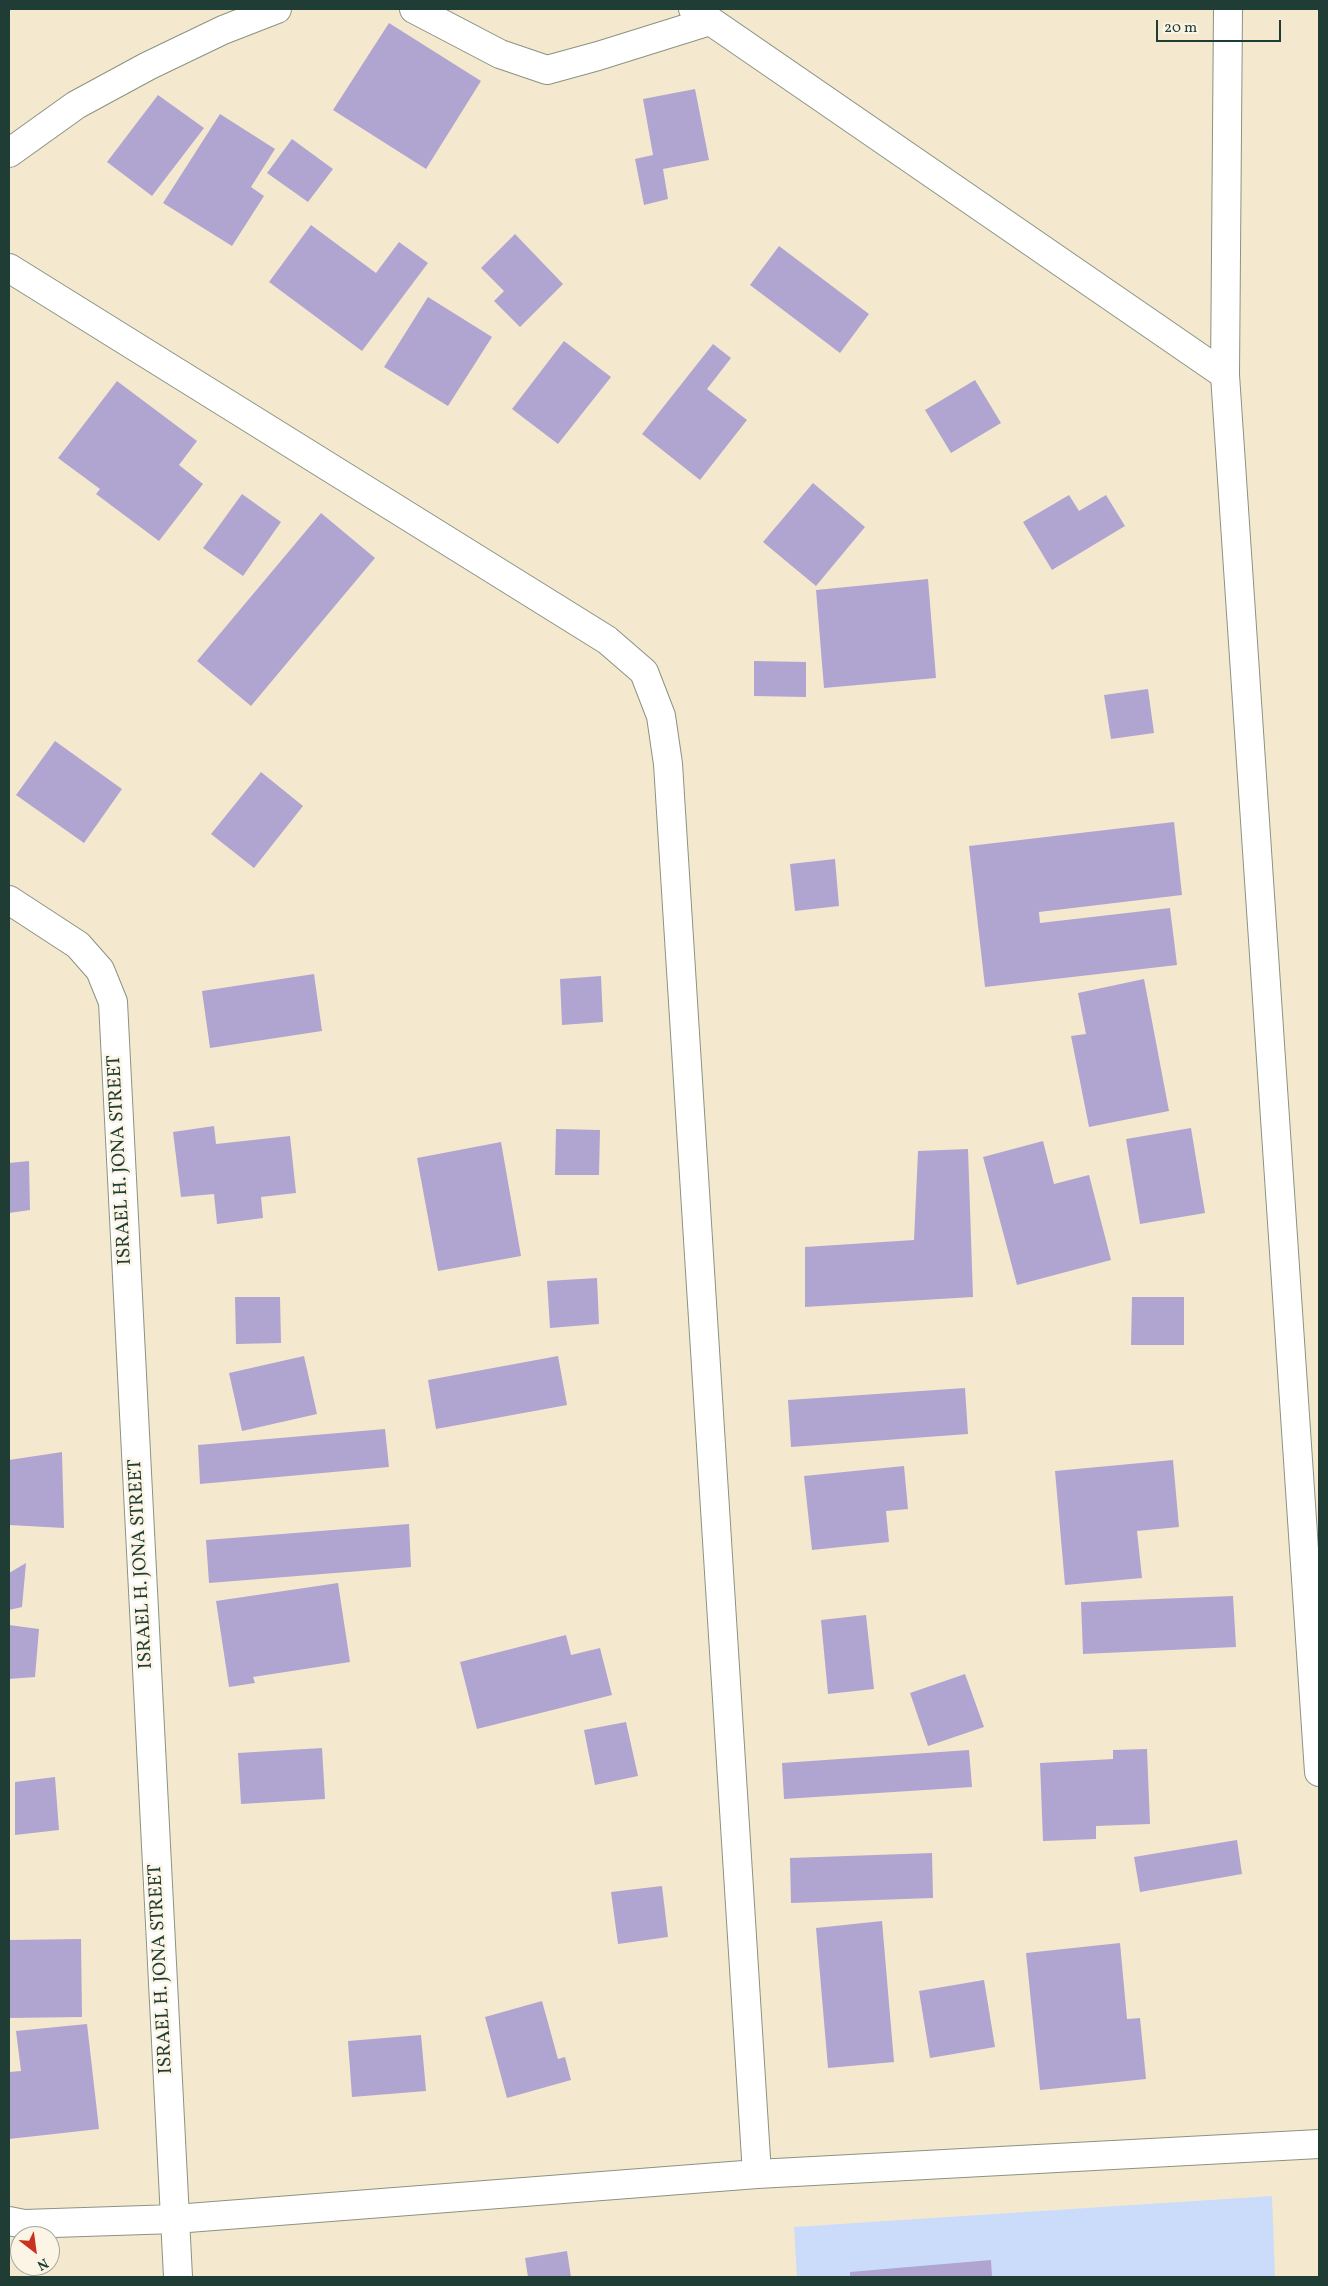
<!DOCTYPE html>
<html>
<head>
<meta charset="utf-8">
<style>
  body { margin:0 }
  #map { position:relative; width:1328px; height:2286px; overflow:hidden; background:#f4e9cf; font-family:Vollkorn,serif }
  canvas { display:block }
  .frame { position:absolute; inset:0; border:10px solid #1f3d34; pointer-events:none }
  .north { position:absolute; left:10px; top:2226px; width:50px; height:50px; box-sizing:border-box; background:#fcf5e5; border:1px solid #a4ab9e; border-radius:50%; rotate:150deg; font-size:14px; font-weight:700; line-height:20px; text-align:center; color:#1f3d34 }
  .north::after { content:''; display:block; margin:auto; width:18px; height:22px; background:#c8321e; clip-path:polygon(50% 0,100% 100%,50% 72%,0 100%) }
  .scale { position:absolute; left:1156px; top:20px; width:125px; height:22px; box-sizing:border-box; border:2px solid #1f3d34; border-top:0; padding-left:6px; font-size:15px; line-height:18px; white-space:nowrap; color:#1f3d34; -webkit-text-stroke:4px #fcf5e5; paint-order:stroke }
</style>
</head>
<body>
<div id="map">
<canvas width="1328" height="2286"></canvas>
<div class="frame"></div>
<div class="north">N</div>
<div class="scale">20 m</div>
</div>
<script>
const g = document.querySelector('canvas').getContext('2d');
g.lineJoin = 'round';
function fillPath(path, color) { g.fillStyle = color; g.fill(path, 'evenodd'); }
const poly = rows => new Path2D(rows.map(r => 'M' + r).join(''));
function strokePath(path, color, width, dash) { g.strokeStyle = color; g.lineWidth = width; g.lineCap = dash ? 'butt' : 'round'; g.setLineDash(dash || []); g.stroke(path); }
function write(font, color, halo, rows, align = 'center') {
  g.font = font + ' Vollkorn,serif'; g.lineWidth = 5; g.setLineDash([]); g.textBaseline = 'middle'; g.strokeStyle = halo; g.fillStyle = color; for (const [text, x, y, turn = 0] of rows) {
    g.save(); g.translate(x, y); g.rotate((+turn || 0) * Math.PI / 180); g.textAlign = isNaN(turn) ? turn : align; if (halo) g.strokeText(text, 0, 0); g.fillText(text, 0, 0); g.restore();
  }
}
fillPath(poly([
  [1272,2196,1275,2277,797,2277,794,2227]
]), '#cadcf9');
fillPath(poly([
  [389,23,481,81,426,169,333,110],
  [695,89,709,160,663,169,668,199,644,205,635,159,653,155,643,99],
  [158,95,204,128,152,196,107,162],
  [220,114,275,149,251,187,264,196,232,246,163,203],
  [292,139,333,169,308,202,267,173],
  [311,225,376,273,399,242,428,263,362,351,269,282],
  [515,234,563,284,520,327,494,301,504,291,481,268],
  [779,246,869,314,840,353,750,285],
  [428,297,492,337,448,406,384,367],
  [564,341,611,377,558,444,512,409],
  [713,344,731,358,707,389,747,420,700,480,642,434],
  [975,380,1001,423,951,453,925,410],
  [117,381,197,441,179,465,203,484,159,541,96,494,100,489,58,458],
  [813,483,865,527,816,586,763,542],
  [242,494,281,522,243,576,203,548],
  [1069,495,1079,511,1106,495,1125,526,1052,570,1023,522],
  [321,513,375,558,251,706,197,661],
  [928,579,936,678,824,688,816,590],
  [754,661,806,662,806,697,754,696],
  [1148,689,1154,733,1111,739,1104,695],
  [55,741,122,789,84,843,16,795],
  [261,772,303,806,254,868,211,834],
  [1174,822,1182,895,1039,912,1040,923,1170,908,1177,965,985,987,969,846],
  [835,859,839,906,795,911,790,864],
  [314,974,322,1031,210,1048,202,991],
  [601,976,603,1022,562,1025,560,979],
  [1144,979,1169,1111,1089,1127,1071,1036,1086,1034,1078,993],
  [214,1126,216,1144,290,1136,296,1193,261,1197,263,1218,217,1224,214,1194,181,1197,173,1132],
  [1191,1128,1205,1213,1140,1224,1126,1139],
  [556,1129,600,1130,599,1175,555,1175],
  [1043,1141,1054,1184,1089,1175,1111,1260,1017,1285,983,1157],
  [501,1142,521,1256,438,1271,417,1158],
  [968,1149,973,1297,805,1307,805,1247,914,1240,918,1151],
  [29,1161,30,1210,9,1213,9,1163],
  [597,1278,599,1324,550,1328,547,1281],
  [235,1297,280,1297,281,1343,236,1344],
  [1132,1297,1184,1297,1184,1345,1131,1345],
  [304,1356,317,1414,242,1431,229,1373],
  [558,1356,567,1405,436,1429,428,1380],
  [965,1388,968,1434,791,1447,788,1400],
  [385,1429,389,1467,200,1484,198,1445],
  [62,1452,64,1528,9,1525,9,1460],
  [1173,1460,1179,1527,1137,1531,1142,1578,1065,1585,1055,1471],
  [904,1466,908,1509,886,1511,889,1542,812,1550,804,1476],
  [409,1524,411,1567,209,1583,206,1540],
  [26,1563,22,1607,9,1610,9,1573],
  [338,1583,350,1662,253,1677,255,1683,229,1687,216,1601],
  [1233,1596,1236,1647,1083,1654,1081,1602],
  [866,1615,874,1689,828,1694,821,1620],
  [9,1625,39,1629,35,1677,9,1679],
  [566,1635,571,1655,600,1648,612,1695,477,1729,460,1662],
  [965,1674,984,1727,928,1746,910,1693],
  [626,1722,638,1776,595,1785,584,1730],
  [322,1748,325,1799,241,1804,238,1753],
  [1147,1749,1150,1824,1096,1826,1096,1839,1043,1841,1040,1763,1113,1759,1113,1750],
  [969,1750,972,1787,784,1799,782,1763],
  [55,1777,59,1830,15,1835,15,1782],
  [1237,1840,1242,1874,1140,1892,1134,1857],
  [932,1853,933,1898,791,1903,790,1858],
  [662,1886,668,1937,618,1944,611,1892],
  [882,1921,894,2062,828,2068,816,1928],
  [81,1939,82,2017,9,2018,9,1940],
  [1120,1943,1127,2019,1140,2018,1146,2079,1040,2090,1026,1953],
  [984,1980,995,2047,930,2058,919,1991],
  [542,2001,558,2059,565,2057,571,2080,507,2098,485,2017],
  [87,2024,99,2129,9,2139,9,2072,21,2071,16,2031],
  [421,2035,426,2091,352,2097,348,2041],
  [567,2251,571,2277,528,2277,525,2258],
  [991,2260,992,2277,850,2277,850,2272]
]), '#b0a5d1');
const minor = poly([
  [414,9,500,54,547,70,598,56,710,21],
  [693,9,1225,375],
  [9,153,76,105,148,66,223,30,277,9],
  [9,268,607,640,644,672,661,716,668,764,757,2174],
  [9,900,78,945,100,970,113,1002,178,2277],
  [9,2221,24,2224,175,2219,757,2174,1319,2144]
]);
const tertiary = poly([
  [1228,9,1225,375,1319,1772]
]);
strokePath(minor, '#8a9382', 30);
strokePath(tertiary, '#8a9382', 30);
strokePath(minor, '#fff', 28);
strokePath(tertiary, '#fff', 28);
write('19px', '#1f3d34', '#fcf5e5', [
  ["ISRAEL H. JONA STREET",121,1160,-93],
  ["ISRAEL H. JONA STREET",142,1564,-93],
  ["ISRAEL H. JONA STREET",162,1969,-93]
]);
</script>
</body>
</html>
